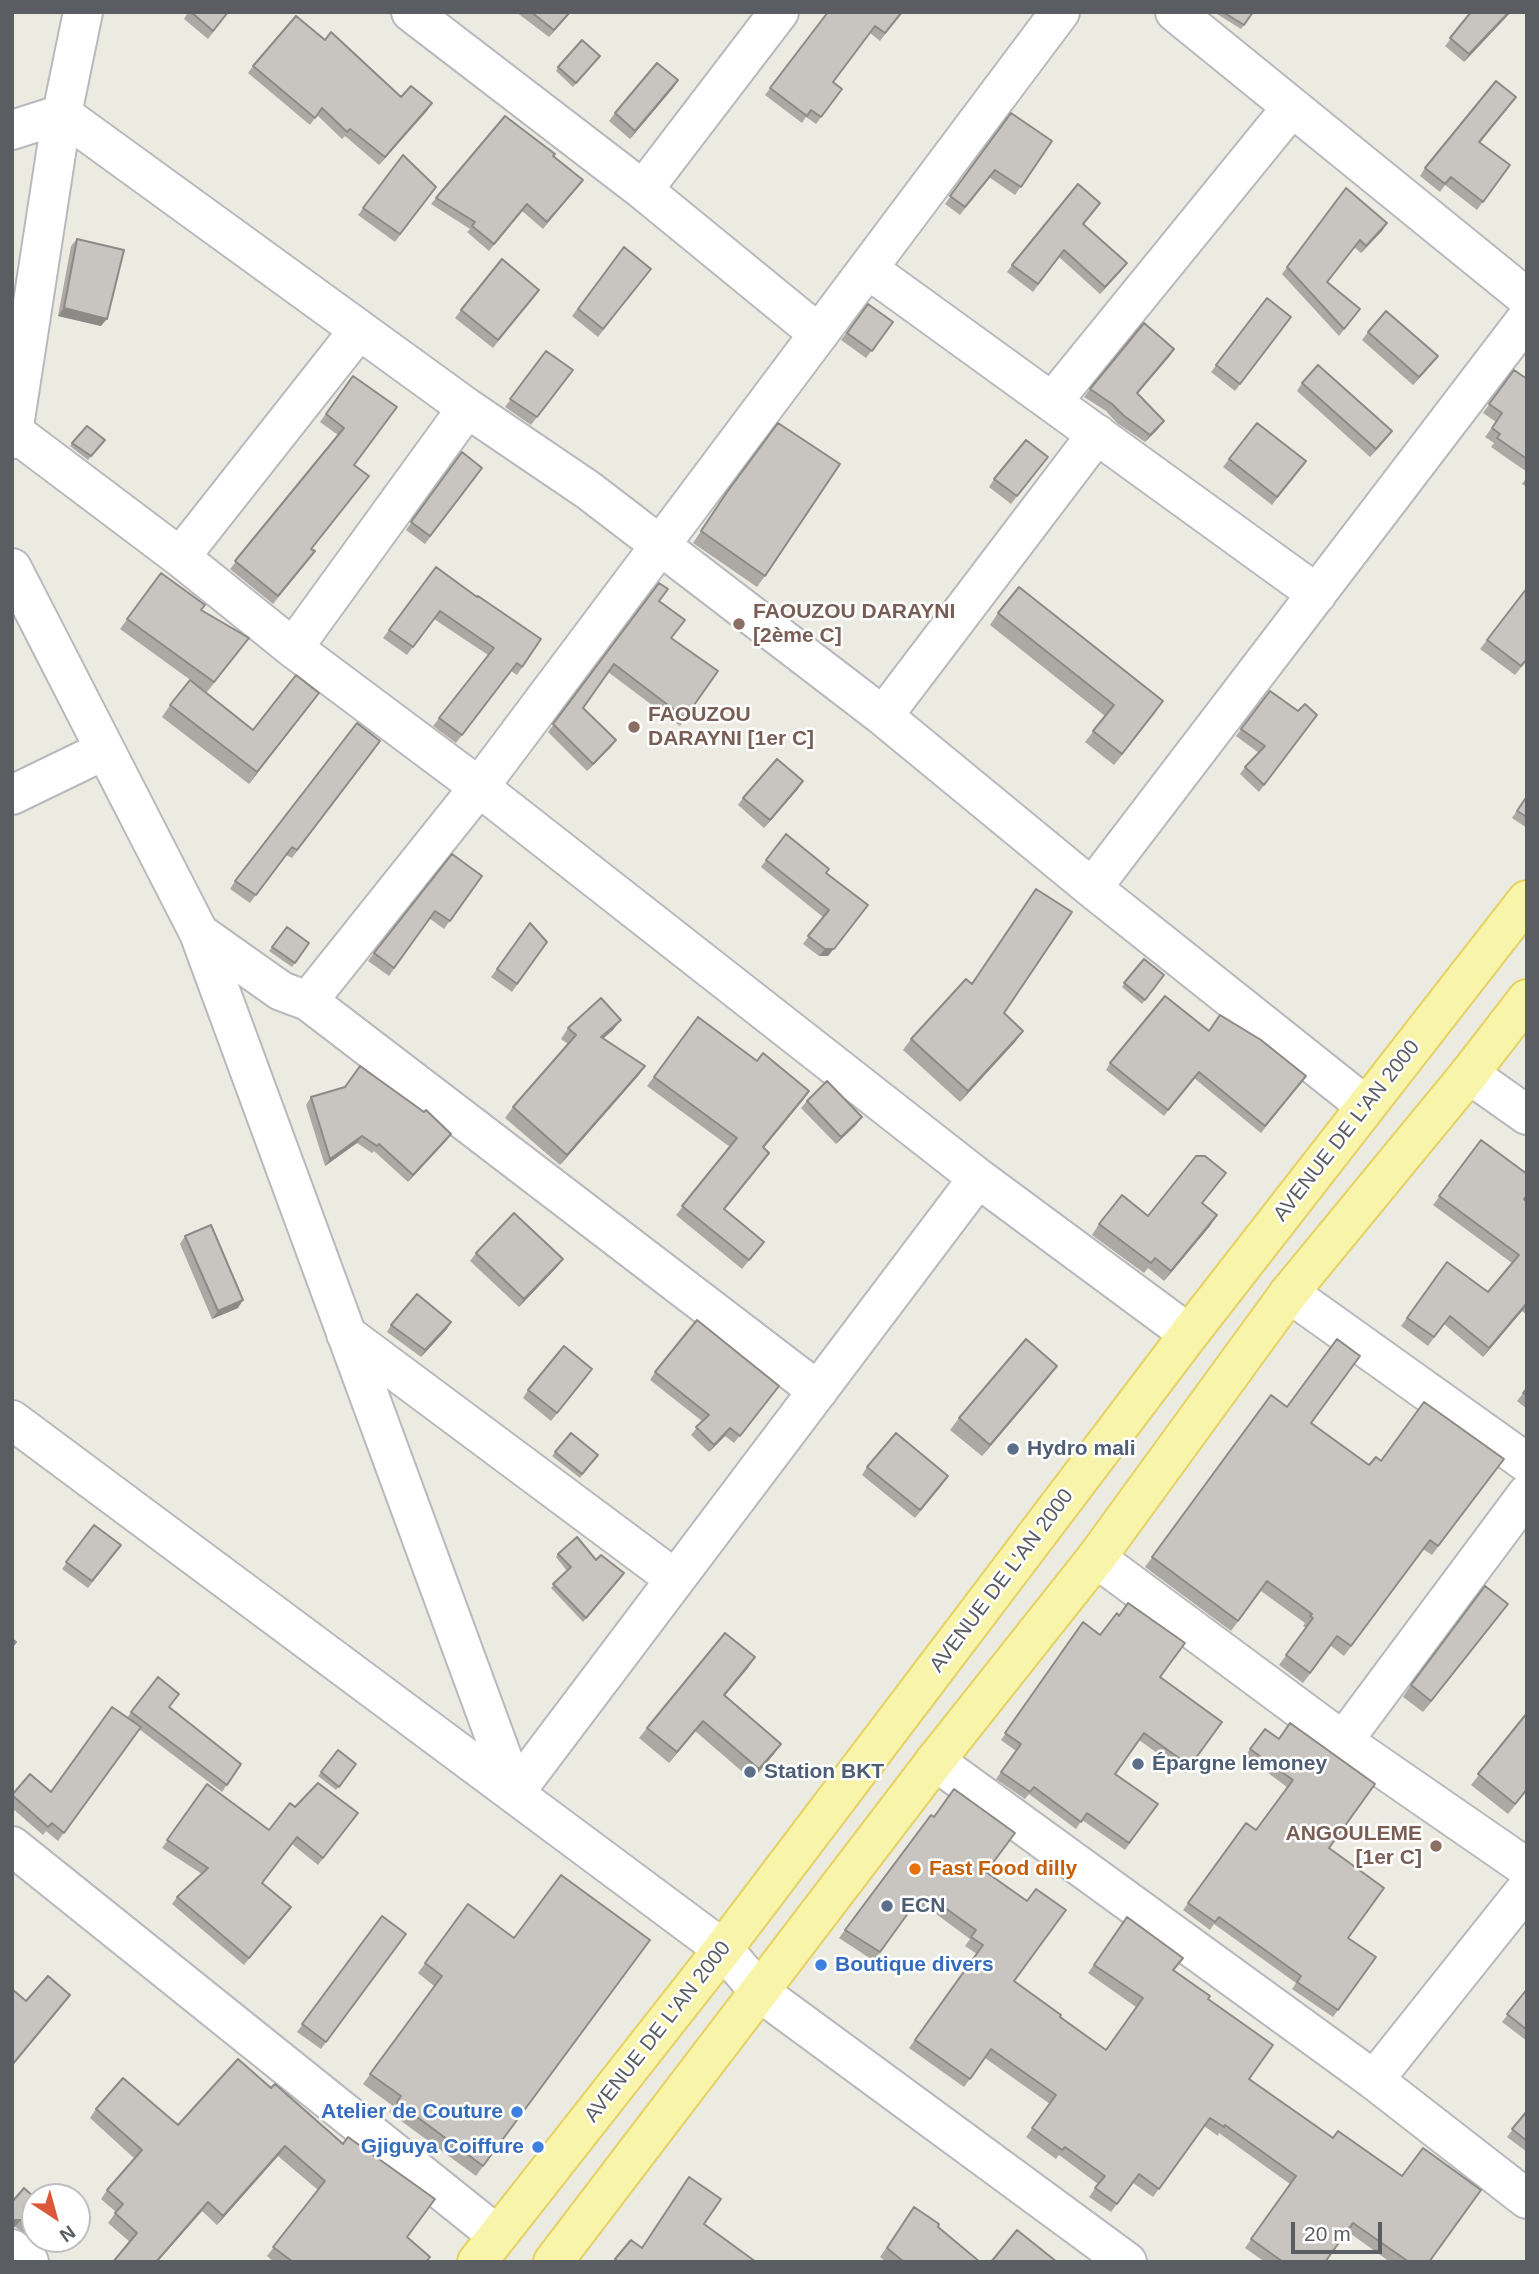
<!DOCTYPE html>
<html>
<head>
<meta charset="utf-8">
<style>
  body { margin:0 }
  #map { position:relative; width:1539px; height:2274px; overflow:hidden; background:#ecebe2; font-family:Helvetica,sans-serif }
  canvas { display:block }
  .frame { position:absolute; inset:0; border:14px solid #5a5d62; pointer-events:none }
  .north { position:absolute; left:21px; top:2183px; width:70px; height:70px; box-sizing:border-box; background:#fff; border:2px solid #bdbec0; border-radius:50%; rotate:144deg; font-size:19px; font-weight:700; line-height:28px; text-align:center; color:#5a5d62 }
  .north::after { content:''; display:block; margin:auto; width:24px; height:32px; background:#db5839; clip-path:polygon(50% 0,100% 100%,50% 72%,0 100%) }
  .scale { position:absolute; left:1291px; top:2222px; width:91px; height:32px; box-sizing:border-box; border:4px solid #5a5d62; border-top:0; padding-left:9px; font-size:21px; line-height:24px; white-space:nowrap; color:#5a5d62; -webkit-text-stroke:5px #fff; paint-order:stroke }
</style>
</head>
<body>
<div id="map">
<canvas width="1539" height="2274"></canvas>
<div class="frame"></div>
<div class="north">N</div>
<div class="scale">20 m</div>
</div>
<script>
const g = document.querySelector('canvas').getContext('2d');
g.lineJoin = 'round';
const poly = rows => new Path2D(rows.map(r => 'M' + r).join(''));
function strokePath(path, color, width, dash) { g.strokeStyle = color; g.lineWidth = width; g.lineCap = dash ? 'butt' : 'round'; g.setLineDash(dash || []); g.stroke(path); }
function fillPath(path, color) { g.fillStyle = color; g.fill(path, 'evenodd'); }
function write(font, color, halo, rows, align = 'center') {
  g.font = font + ' Helvetica,sans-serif'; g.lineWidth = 5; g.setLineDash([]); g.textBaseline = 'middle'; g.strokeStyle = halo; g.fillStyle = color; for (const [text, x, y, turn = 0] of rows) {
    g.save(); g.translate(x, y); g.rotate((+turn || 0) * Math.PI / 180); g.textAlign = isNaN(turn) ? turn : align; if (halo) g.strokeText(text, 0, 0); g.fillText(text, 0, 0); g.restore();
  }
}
const minor = poly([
  [411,12,643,190,819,334],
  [1175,12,1527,298],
  [12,130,62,114,467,408,588,490,883,716,1092,888,1366,1106],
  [643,190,779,12],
  [868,269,1317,594],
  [1052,402,1292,107],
  [14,432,180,557,293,648,479,787,978,1178,1189,1334],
  [12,439,62,114,83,12],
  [180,557,359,330],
  [12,568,199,933,515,1792],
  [293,648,467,408],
  [883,716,1097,434],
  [12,795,105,750],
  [1092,888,1527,318],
  [199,933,281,991,308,1001,818,1391],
  [308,1001,479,787,1060,12],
  [1469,1074,1527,1115],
  [1289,1293,1527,1463],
  [346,1334,675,1579],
  [12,1420,723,1949,761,1993,1127,2262],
  [1096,1558,1343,1741,1527,1868],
  [1343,1741,1527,1494],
  [935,1761,1374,2080,1527,2199],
  [515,1792,978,1178],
  [12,1846,497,2235],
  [1374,2080,1527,1888],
  [12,2249,29,2262]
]);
const major = poly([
  [477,2262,723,1949,1189,1334,1527,900],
  [553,2262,935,1761,1096,1558,1289,1293,1469,1074,1527,999]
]);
strokePath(minor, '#b7b9be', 42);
strokePath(major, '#e6d061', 42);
strokePath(minor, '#fff', 38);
strokePath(major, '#f8f5ab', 38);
fillPath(poly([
  [188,12,229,12,208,39,184,19],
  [516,12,571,12,549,37],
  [823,12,902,12,880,41,870,33,833,83,842,89,816,124,806,117,802,123,765,95,826,15],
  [1218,12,1253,12,1241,29,1217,14],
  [1471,12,1511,12,1464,62,1445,46],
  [325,40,401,97,432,103,379,165,345,136,342,139,317,115,310,125,248,73,253,66],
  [597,60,573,87,556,71,558,67],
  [673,88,630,139,609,121,615,113],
  [1516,97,1480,143,1510,165,1477,210,1445,185,1440,192,1420,176,1425,168],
  [1011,113,1052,141,1015,195,989,177,960,215,945,204],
  [403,155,436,187,395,242,358,215],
  [553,156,583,180,543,229,522,211,489,251,467,232,470,229,431,204,436,198],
  [1346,188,1387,223,1382,231,1361,253,1354,247,1328,282,1360,309,1339,336,1282,274],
  [1095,211,1083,224,1127,263,1100,294,1059,257,1033,292,1007,272,1012,265],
  [77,239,101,326,58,316,71,246],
  [624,247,651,269,598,337,572,316],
  [539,290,493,348,455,318,461,310],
  [1267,298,1291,317,1235,391,1211,372],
  [868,304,893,322,866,358,841,340],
  [1368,332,1432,364,1413,385,1362,340],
  [1174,349,1137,394,1164,421,1158,429,1145,442,1117,423,1106,411,1084,397,1090,389],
  [546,351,573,370,531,425,505,407],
  [1514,370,1527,379,1527,472,1491,447,1494,443,1485,437,1496,422,1483,413],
  [353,376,355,465,369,476,312,549,315,551,309,559,273,604,230,569,338,435,320,422],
  [1302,383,1392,431,1370,457,1297,391],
  [72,443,102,444,88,460,70,446],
  [462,452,477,476,425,544,406,530],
  [1048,457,1011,504,989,487,994,479],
  [1229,459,1306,461,1272,505,1223,467],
  [1527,477,1527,487,1522,484],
  [727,492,765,576,757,587,693,543],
  [436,567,477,597,541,639,517,675,511,671,456,743,433,726,488,655,434,619,407,655,383,638],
  [161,573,242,648,207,692,120,629],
  [659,583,660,601,672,639,718,671,680,726,608,672,583,708,616,740,610,748,587,771,548,732],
  [998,613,1163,701,1114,765,1085,742,1105,716,990,625],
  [1487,640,1527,660,1515,675,1480,649],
  [1270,691,1298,711,1317,715,1259,792,1240,774,1245,767,1259,753,1236,736],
  [311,704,249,784,162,717,170,705,253,730],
  [375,749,292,858,286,855,250,903,230,889,235,881],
  [798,789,764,828,738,805,743,798],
  [1527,795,1527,828,1512,818],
  [766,860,826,873,862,913,828,956,819,956,803,944,823,917,761,867],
  [482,876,444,929,429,918,389,976,368,961,374,953],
  [530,923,547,942,512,992,491,977],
  [287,927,309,943,292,967,269,951],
  [1144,959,1164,975,1142,1004,1122,987],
  [1004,1013,1023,1031,1015,1042,960,1102,903,1050,911,1039],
  [698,1017,757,1061,809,1091,764,1147,769,1153,724,1210,757,1251,742,1269,676,1215,730,1147,647,1086],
  [568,1028,613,1030,603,1039,645,1066,638,1076,560,1165,505,1118,513,1107,568,1044,561,1039],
  [1209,1031,1306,1076,1261,1133,1194,1078,1164,1116,1106,1070,1110,1063],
  [311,1097,451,1134,446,1141,408,1182,374,1151,372,1153,357,1143,325,1166,306,1105],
  [807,1101,862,1117,856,1125,836,1144,801,1108],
  [1481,1140,1524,1199,1527,1202,1527,1315,1522,1311,1483,1357,1444,1324,1428,1346,1401,1326,1447,1262,1488,1292,1512,1263,1433,1205],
  [1226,1173,1202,1204,1210,1226,1164,1281,1148,1268,1144,1273,1092,1235,1099,1224,1148,1216],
  [185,1236,238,1308,212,1319,180,1244],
  [476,1253,563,1259,557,1267,519,1307,470,1261],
  [451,1322,447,1329,421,1357,387,1332,391,1325],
  [1057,1366,1049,1377,982,1456,950,1430,959,1418],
  [655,1372,773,1394,734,1443,725,1436,709,1452,691,1435,702,1421,650,1380],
  [587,1377,551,1421,523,1398,528,1390],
  [1527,1388,1527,1409,1517,1401],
  [1271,1395,1369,1465,1381,1461,1504,1459,1432,1555,1423,1549,1344,1656,1331,1646,1303,1683,1279,1665,1306,1628,1303,1626,1305,1623,1261,1591,1231,1631,1145,1567],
  [571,1433,598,1455,580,1478,552,1456],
  [867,1467,943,1484,915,1518,862,1475],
  [94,1525,121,1545,88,1588,62,1569],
  [558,1554,596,1560,621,1577,583,1622,551,1588,567,1571,556,1557],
  [1500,1615,1423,1712,1403,1697,1411,1685],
  [1083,1622,1222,1722,1185,1773,1139,1740,1116,1774,1158,1804,1125,1850,1082,1820,1076,1829,1029,1794,1025,1799,996,1779,1016,1751,1001,1740],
  [755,1657,725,1695,774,1754,752,1780,695,1731,669,1763,639,1738,647,1728],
  [169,1707,241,1764,222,1792,139,1729,58,1841,46,1831,43,1835,12,1808,12,1795,51,1792,127,1718,131,1712],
  [1527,1713,1527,1791,1508,1814,1471,1785],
  [1265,1729,1329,1848,1348,1938,1376,1957,1333,2017,1292,1989,1296,1983,1214,1924,1210,1930,1183,1910,1246,1823,1256,1830,1287,1787,1245,1756],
  [338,1750,356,1764,336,1790,318,1776],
  [207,1784,269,1830,295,1807,358,1813,318,1865,292,1844,262,1883,291,1907,244,1965,172,1904,177,1897,202,1874,162,1848],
  [931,1815,987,1872,1014,1982,1106,2050,1136,2007,1088,1973,1127,1917,1174,1970,1208,1999,1249,2079,1430,2262,1390,2262,1347,2231,1326,2262,1265,2262,1245,2248,1290,2184,1219,2133,1218,2136,1204,2126,1153,2197,1133,2183,1111,2212,1089,2197,1098,2184,1059,2155,1056,2159,1026,2137,1050,2104,985,2058,964,2087,909,2048,977,1954,965,1946,970,1939,928,1908,924,1914,913,1907,874,1961,839,1938],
  [468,1904,514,1938,650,1940,476,2176,389,2112,393,2106,363,2084,434,1986,418,1973],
  [382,1916,406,1934,321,2049,297,2032],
  [1527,1989,1527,2041,1502,2022],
  [238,2059,407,2237,430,2257,427,2262,274,2262,267,2256,318,2190,278,2156,217,2225,202,2211,157,2262,113,2262,130,2242,108,2223,116,2212,101,2199,107,2190,135,2159,90,2118,96,2109,178,2125],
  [1527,2111,1527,2152,1507,2137],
  [35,2198,35,2233,32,2237,15,2227],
  [914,2207,980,2262,886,2262,880,2257]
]), '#aca9a5');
fillPath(poly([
  [570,12,571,12,549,37,554,30],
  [1509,12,1511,12,1464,62,1469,54],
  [678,80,673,88,630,139,635,131],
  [432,103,427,111,379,165,385,157],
  [1387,223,1382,231,1361,253,1366,246],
  [1127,263,1122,270,1100,294,1105,287],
  [64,308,107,319,101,326,58,316],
  [1174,349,1169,357,1131,401,1137,393],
  [1438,356,1432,364,1413,385,1419,377],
  [1164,421,1158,429,1145,442,1150,435],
  [1392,431,1387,438,1370,457,1376,449],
  [319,693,311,704,249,784,257,772],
  [1163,701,1155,713,1114,765,1122,754],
  [616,740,610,748,587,771,593,764],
  [803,781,798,789,764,828,770,820],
  [862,913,828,956,819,956,825,949],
  [621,1020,613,1030,593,1047,601,1037],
  [1023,1031,1015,1042,960,1102,968,1091],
  [645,1066,638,1076,560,1165,567,1155],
  [809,1091,803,1100,757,1156,763,1147],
  [862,1117,856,1125,836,1144,841,1137],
  [451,1134,446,1141,408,1182,413,1175],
  [362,1136,357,1143,325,1166,330,1159],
  [1217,1215,1210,1226,1164,1281,1171,1271],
  [563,1259,557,1267,519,1307,524,1299],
  [243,1300,238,1308,212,1319,218,1311],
  [1527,1303,1522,1311,1483,1357,1489,1348],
  [451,1322,447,1329,421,1357,425,1350],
  [1057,1366,1049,1377,982,1456,990,1445],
  [730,1428,725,1436,709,1452,714,1445],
  [1508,1604,1500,1615,1423,1712,1431,1701],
  [755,1657,748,1668,717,1705,724,1695],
  [703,1721,695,1731,669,1763,677,1752],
  [781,1744,774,1754,752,1780,759,1769],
  [285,2146,278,2156,217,2225,223,2216],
  [208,2202,202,2211,157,2262,156,2262],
  [12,2220,21,2220,15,2227,12,2228]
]), '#8c8a86');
const building = poly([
  [191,12,228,12,213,31,191,12],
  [531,12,570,12,554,30,531,12],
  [828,12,902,12,885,33,875,26,833,82,842,89,821,117,811,110,807,116,770,88,828,12],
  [1223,12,1253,12,1244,25,1223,12],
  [1471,12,1509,12,1469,54,1450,38,1471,12],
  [296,16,325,40,331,32,401,97,411,86,432,103,385,157,350,129,347,132,322,108,315,118,253,66,296,16],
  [582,40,600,56,576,83,558,67,582,40],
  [657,63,678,80,635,131,615,113,657,63],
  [1496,81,1516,97,1479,142,1510,165,1483,202,1451,177,1445,184,1425,168,1496,81],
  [1011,113,1052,141,1021,187,995,170,965,207,950,196,1011,113],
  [505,116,555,154,553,156,583,180,547,222,527,204,494,244,472,226,475,222,436,198,505,116],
  [403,155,436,187,400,234,363,208,403,155],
  [1078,184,1100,203,1083,224,1127,263,1105,287,1064,250,1038,284,1012,265,1078,184],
  [1346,188,1387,223,1366,246,1360,240,1327,282,1360,309,1344,329,1287,267,1346,188],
  [77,239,124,250,107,319,64,308,77,239],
  [624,247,651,269,603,329,578,309,624,247],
  [502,259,539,290,498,340,461,310,502,259],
  [1267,298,1291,317,1240,384,1216,365,1267,298],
  [868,304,893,322,872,351,847,333,868,304],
  [1386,311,1438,356,1419,377,1368,332,1386,311],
  [1144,323,1174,349,1137,393,1164,421,1150,435,1123,415,1112,404,1090,389,1144,323],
  [546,351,573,370,537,417,510,399,546,351],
  [1318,365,1392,431,1376,449,1302,383,1318,365],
  [1514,370,1527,379,1527,459,1497,438,1500,434,1492,428,1502,413,1489,404,1514,370],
  [353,376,397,407,354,465,369,476,311,549,315,551,278,596,235,561,344,428,326,414,353,376],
  [778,423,840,464,765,576,701,531,727,492,778,423],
  [1257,423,1306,461,1277,497,1229,459,1257,423],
  [87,426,105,440,91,456,72,443,87,426],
  [1026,440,1048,457,1017,496,994,479,1026,440],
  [462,452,482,468,430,536,411,522,462,452],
  [436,567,477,597,478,596,541,639,522,667,517,663,462,735,439,718,494,648,440,611,413,647,389,630,436,567],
  [161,573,205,605,201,610,249,638,214,682,127,619,161,573],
  [659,583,668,589,659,601,685,620,671,638,718,671,685,718,614,664,583,708,616,740,593,764,553,724,659,583],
  [1019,587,1163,701,1122,754,1093,731,1114,705,998,613,1019,587],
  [1527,588,1527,659,1521,666,1487,640,1527,588],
  [296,675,319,693,257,772,170,705,190,680,253,730,296,675],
  [1270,691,1298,711,1305,704,1317,715,1264,785,1245,767,1265,746,1241,729,1270,691],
  [357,723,380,741,297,850,292,847,256,895,235,881,357,723],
  [777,759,803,781,770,820,743,798,777,759],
  [1527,796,1527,817,1517,811,1527,796],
  [786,834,829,869,826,873,868,905,834,949,825,949,808,936,829,910,766,860,786,834],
  [452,854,482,876,450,921,435,911,394,968,374,953,452,854],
  [1036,889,1072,912,1004,1013,1023,1031,968,1091,911,1039,966,979,972,984,1036,889],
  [530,923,547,942,517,984,497,969,530,923],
  [287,927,309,943,295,963,272,947,287,927],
  [1144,959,1164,975,1145,1000,1124,983,1144,959],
  [1165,996,1209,1031,1220,1015,1261,1040,1306,1076,1265,1126,1199,1072,1168,1110,1110,1063,1165,996],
  [601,998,621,1020,601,1037,645,1066,567,1155,513,1107,576,1035,568,1028,601,998],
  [698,1017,757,1061,763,1053,809,1091,763,1147,769,1153,724,1209,764,1242,749,1260,682,1206,737,1138,654,1077,698,1017],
  [360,1066,424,1112,426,1110,451,1134,413,1175,379,1144,377,1146,362,1136,330,1159,311,1097,345,1087,360,1066],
  [827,1081,862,1117,841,1137,807,1101,827,1081],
  [1481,1140,1527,1174,1527,1195,1524,1199,1527,1202,1527,1303,1489,1348,1450,1316,1434,1337,1407,1318,1447,1262,1488,1292,1519,1255,1439,1196,1481,1140],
  [1196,1156,1205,1156,1226,1173,1202,1203,1217,1215,1171,1271,1155,1258,1151,1263,1099,1224,1122,1195,1148,1216,1196,1156],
  [514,1213,563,1259,524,1299,476,1253,514,1213],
  [211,1225,243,1300,218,1311,185,1236,211,1225],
  [417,1294,451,1322,425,1350,391,1325,417,1294],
  [697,1320,779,1386,740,1436,730,1428,714,1445,696,1427,709,1415,655,1372,697,1320],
  [1026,1339,1057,1366,990,1445,959,1418,1026,1339],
  [1337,1339,1360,1356,1311,1423,1369,1465,1376,1457,1381,1461,1424,1402,1504,1459,1438,1546,1430,1540,1351,1646,1337,1636,1310,1673,1286,1655,1313,1618,1310,1616,1312,1614,1267,1581,1238,1621,1152,1557,1271,1395,1287,1407,1337,1339],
  [564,1346,592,1369,557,1413,528,1390,564,1346],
  [1527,1388,1527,1396,1523,1393,1527,1388],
  [571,1433,598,1455,582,1474,555,1452,571,1433],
  [896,1433,948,1476,920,1510,867,1467,896,1433],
  [94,1525,121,1545,92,1581,66,1562,94,1525],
  [577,1537,596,1560,601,1555,624,1573,586,1618,553,1584,571,1567,558,1554,577,1537],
  [1485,1586,1508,1604,1431,1701,1411,1685,1485,1586],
  [1128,1603,1185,1643,1160,1677,1222,1722,1190,1766,1144,1733,1115,1774,1158,1804,1129,1843,1087,1813,1081,1822,1034,1787,1030,1792,1001,1772,1021,1744,1005,1733,1083,1622,1100,1635,1117,1613,1119,1616,1128,1603],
  [725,1633,755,1657,724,1695,781,1744,759,1769,703,1721,677,1752,647,1728,725,1633],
  [12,1639,16,1642,12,1647,12,1639],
  [158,1677,179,1694,169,1707,241,1764,227,1785,131,1712,158,1677],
  [112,1707,141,1727,64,1833,52,1823,48,1827,12,1795,30,1774,51,1792,112,1707],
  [1527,1713,1527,1789,1515,1804,1478,1774,1527,1713],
  [1290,1723,1375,1784,1329,1848,1384,1888,1348,1938,1376,1957,1338,2010,1297,1982,1301,1976,1219,1917,1215,1922,1188,1903,1246,1823,1256,1830,1293,1780,1250,1749,1265,1729,1279,1739,1290,1723],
  [338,1750,356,1764,339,1787,321,1772,338,1750],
  [318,1783,358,1813,323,1858,297,1837,262,1883,291,1907,249,1958,177,1897,208,1868,167,1840,207,1784,269,1830,290,1803,295,1807,318,1783],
  [954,1789,1015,1833,986,1872,1027,1901,1036,1889,1066,1910,1014,1981,1061,2015,1060,2017,1106,2050,1143,1998,1094,1965,1127,1917,1183,1958,1173,1970,1210,1996,1208,1999,1273,2045,1249,2079,1333,2138,1338,2131,1402,2176,1423,2148,1481,2190,1429,2262,1409,2262,1353,2223,1325,2262,1283,2262,1251,2239,1296,2176,1225,2125,1224,2127,1210,2118,1159,2189,1139,2174,1117,2204,1095,2188,1105,2176,1065,2147,1062,2150,1032,2128,1056,2095,991,2049,970,2079,915,2040,983,1945,971,1937,976,1930,934,1900,930,1906,919,1898,880,1952,845,1930,931,1815,934,1817,954,1789],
  [561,1875,650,1940,483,2166,397,2102,401,2096,370,2074,442,1976,425,1963,468,1904,514,1938,561,1875],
  [382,1916,406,1934,326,2042,302,2024,382,1916],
  [48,1976,70,1995,12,2065,12,1989,26,2001,48,1976],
  [1527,1989,1527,2030,1507,2014,1527,1989],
  [238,2059,271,2088,275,2084,343,2144,348,2137,435,2199,407,2237,430,2257,426,2262,293,2262,273,2247,325,2181,285,2146,223,2216,208,2202,156,2262,113,2262,137,2233,115,2213,123,2204,107,2190,142,2150,96,2109,123,2078,178,2125,238,2059],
  [1527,2111,1527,2141,1512,2129,1527,2111],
  [689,2177,721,2199,704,2224,756,2262,618,2262,615,2259,631,2240,642,2248,689,2177],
  [24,2188,35,2198,35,2228,21,2220,12,2220,12,2202,24,2188],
  [914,2207,939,2224,938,2227,980,2262,904,2262,887,2248,914,2207],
  [1017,2230,1057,2262,991,2262,1017,2230]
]);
fillPath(building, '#c8c5c0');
strokePath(building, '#8c8a86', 2);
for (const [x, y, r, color] of [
  [739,624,7,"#8d6e63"],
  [634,727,7,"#8d6e63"],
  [1013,1449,7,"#5c6f8a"],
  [1138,1764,7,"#5c6f8a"],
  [750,1772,7,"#5c6f8a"],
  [1436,1846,7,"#8d6e63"],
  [915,1869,7,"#e8710a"],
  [887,1906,7,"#5c6f8a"],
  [821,1965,7,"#3f7fe0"],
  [517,2112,7,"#3f7fe0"],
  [538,2147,7,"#3f7fe0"]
]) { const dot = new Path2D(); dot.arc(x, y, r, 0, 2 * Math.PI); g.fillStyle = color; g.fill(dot); strokePath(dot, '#fff', 2.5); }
write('bold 21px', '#785e54', '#fff', [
  ["FAOUZOU DARAYNI",753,612],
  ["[2ème C]",753,636],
  ["FAOUZOU",648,715],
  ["DARAYNI [1er C]",648,739],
  ["ANGOULEME",1422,1834,"right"],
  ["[1er C]",1422,1858,"right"]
], 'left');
write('21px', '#5a5d62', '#fff', [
  ["AVENUE DE L'AN 2000",1347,1131,-52],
  ["AVENUE DE L'AN 2000",1002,1581,-53],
  ["AVENUE DE L'AN 2000",658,2032,-52]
]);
write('bold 21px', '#4e5e75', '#fff', [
  ["Hydro mali",1027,1449],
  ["Épargne lemoney",1152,1764],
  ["Station BKT",764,1772],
  ["ECN",901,1906]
], 'left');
write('bold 21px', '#c56008', '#fff', [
  ["Fast Food dilly",929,1869]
], 'left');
write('bold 21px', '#366cbe', '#fff', [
  ["Boutique divers",835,1965,"left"],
  ["Atelier de Couture",503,2112],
  ["Gjiguya Coiffure",524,2147]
], 'right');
</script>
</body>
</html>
